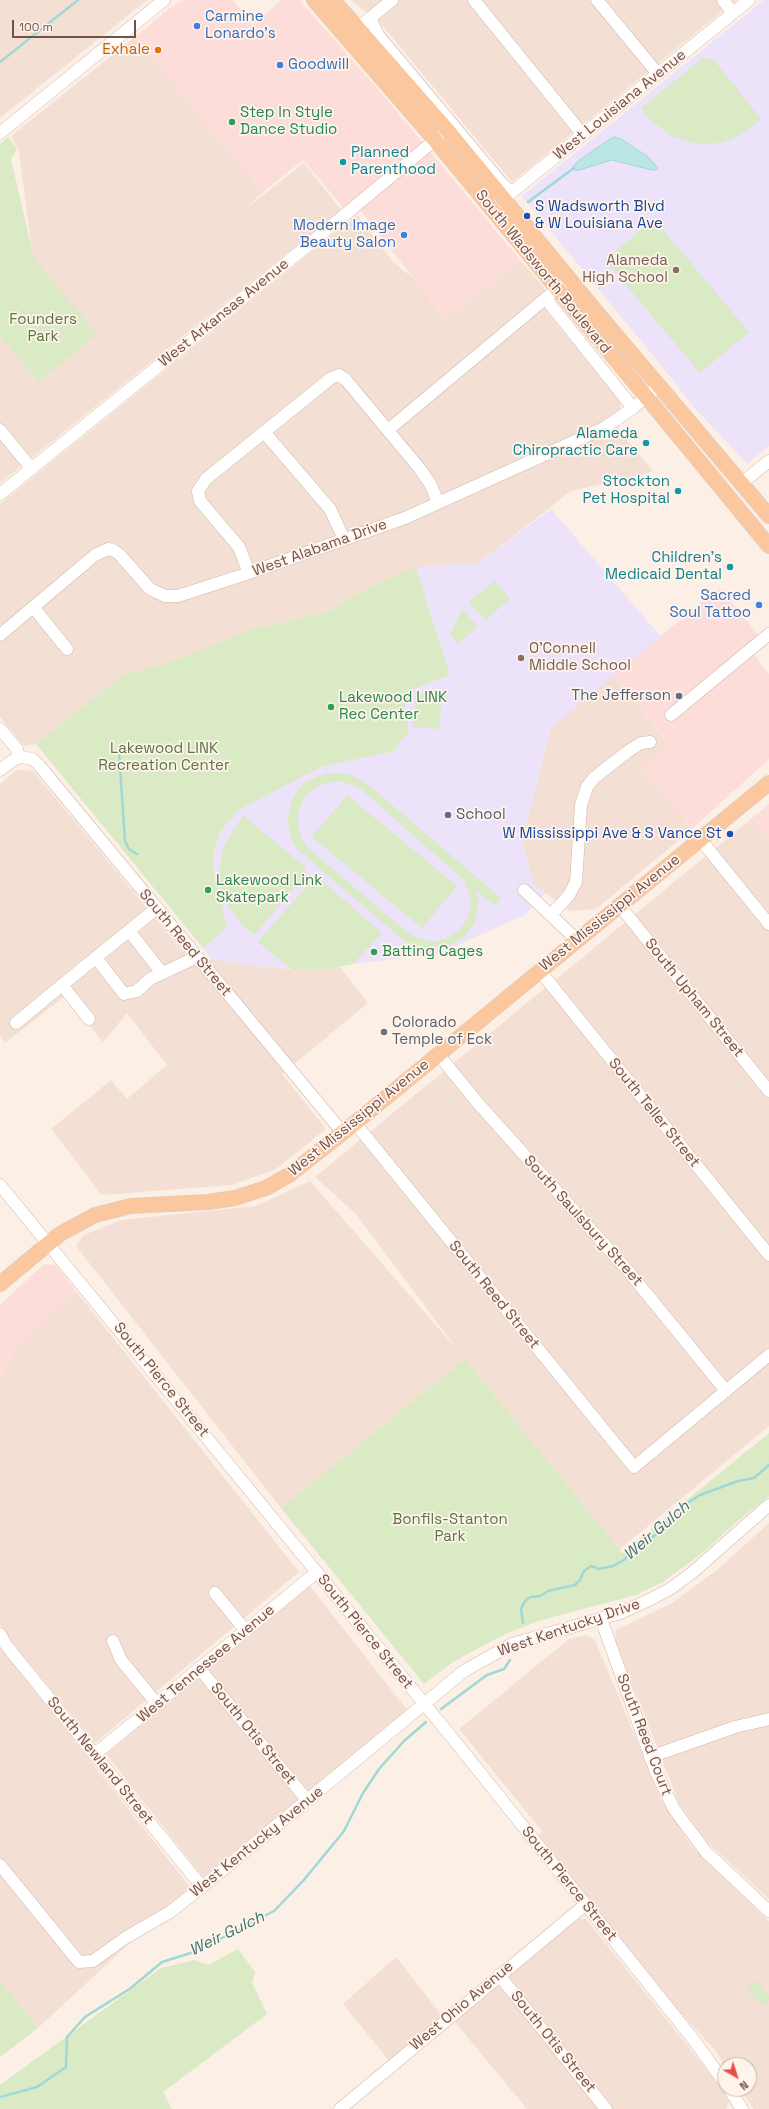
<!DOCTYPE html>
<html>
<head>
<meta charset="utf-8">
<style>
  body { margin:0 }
  #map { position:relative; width:769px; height:2109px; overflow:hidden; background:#fcefe5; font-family:"Space Grotesk",sans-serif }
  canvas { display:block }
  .north { position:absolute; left:717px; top:2057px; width:40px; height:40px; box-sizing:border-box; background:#fff4ec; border:1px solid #c8b3ab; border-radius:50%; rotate:141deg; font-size:11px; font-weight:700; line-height:16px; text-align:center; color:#75514a }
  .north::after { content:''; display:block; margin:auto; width:14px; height:18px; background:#e6504b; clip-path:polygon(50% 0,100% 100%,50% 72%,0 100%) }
  .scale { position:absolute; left:12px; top:20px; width:124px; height:18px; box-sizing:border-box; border:2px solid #75514a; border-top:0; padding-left:5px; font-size:12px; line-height:14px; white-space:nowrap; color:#75514a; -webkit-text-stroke:3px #fff4ec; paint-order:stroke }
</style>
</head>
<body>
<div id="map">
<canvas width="769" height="2109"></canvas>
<div class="north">N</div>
<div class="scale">100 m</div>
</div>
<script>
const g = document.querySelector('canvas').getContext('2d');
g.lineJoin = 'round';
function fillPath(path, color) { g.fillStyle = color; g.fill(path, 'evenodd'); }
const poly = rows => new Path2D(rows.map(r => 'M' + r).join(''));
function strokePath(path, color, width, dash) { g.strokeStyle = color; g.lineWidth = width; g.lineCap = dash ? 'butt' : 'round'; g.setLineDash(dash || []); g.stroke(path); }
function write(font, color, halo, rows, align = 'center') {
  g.font = font + ' "Space Grotesk",sans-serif'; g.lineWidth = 3.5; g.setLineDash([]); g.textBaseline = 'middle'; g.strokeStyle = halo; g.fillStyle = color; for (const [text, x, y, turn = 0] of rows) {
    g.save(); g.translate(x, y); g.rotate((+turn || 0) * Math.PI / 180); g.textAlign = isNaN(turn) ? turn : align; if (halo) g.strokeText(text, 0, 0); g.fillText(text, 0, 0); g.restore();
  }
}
fillPath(poly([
  [0,0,147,0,0,118],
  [351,0,736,0,512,182,382,25],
  [135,37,263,192,243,211,304,163,341,210,0,483,0,336,38,382,33,260,19,151,11,136],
  [357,215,393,262,413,278,445,319,521,261,544,287,547,312,620,401,619,431,653,471,642,475,571,491,479,563,426,566,403,572,362,591,327,612,252,629,168,663,124,674,36,744,24,746,0,717,0,504],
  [613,675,670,745,642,768,692,829,596,909,570,911,533,884,522,840,551,728],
  [17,770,33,771,190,960,212,959,256,966,292,969,322,970,340,967,368,1003,282,1074,326,1129,276,1169,232,1185,102,1195,51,1129,111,1080,127,1099,167,1065,127,1013,103,1042,65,996,5,1043,0,1036,0,784],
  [751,819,769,841,769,1426,619,1550,465,1359,281,1508,76,1246,84,1235,122,1220,256,1206,310,1181,460,1353,356,1214,315,1177],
  [76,1291,299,1572,95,1743,6,1635,0,1625,0,1376,17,1347],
  [769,1523,769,1899,707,1842,679,1803,615,1640,616,1630,672,1603,717,1570],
  [310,1586,407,1710,204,1878,106,1754],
  [586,1635,595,1640,661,1799,691,1846,769,1921,769,2109,754,2109,740,2089,749,2089,749,2065,725,2066,714,2049,679,2011,538,1836,542,1831,459,1729,569,1639],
  [0,1647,190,1887,38,2028,0,1980],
  [578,1919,586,1919,730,2099,726,2109,527,2109,454,2021],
  [396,1957,443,2017,390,2062,343,2004]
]), '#f4dfd4');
fillPath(poly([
  [184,0,233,0,253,24,282,0,299,0,383,95,521,261,445,319,362,212,343,207,303,160,263,192,135,37,169,9],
  [720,588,762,640,750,650,769,674,769,759,692,829,642,768,670,744,613,675],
  [769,804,769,841,751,819],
  [44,1264,56,1265,76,1291,17,1347,0,1376,0,1305]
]), '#fdddd9');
fillPath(poly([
  [764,0,769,0,769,446,747,464,691,404,674,381,522,196],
  [551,509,661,637,551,728,522,840,533,884,545,893,525,915,437,954,353,964,322,970,256,966,212,959,203,948,227,928,213,870,213,855,221,831,238,809,323,766,392,752,409,732,403,692,450,675,416,568,426,566,479,563]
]), '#ece2f9');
fillPath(poly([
  [703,58,713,59,761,119,746,131,734,138,721,143,697,144,672,136,650,120,641,108],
  [8,137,17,149,11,159,34,259,97,334,38,382,0,336,0,144],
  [654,219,749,332,700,373,605,260],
  [416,568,450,675,403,693,409,732,392,752,323,766,238,810,221,831,213,855,213,870,227,928,203,948,36,744,124,674,168,663,252,629,327,612,362,591,403,572],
  [495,581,510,599,485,620,469,602],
  [462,609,476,625,476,628,458,644,450,635],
  [416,692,442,695,439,729,413,727],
  [326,773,348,774,366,783,501,898,495,906,476,890,479,901,474,924,463,938,452,944,428,949,412,945,403,940,298,850,292,841,287,821,292,800,298,790,306,782],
  [340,781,353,785,362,790,465,881,470,896,471,906,468,917,460,930,447,938,433,942,415,937,407,932,308,848,301,837,298,826,298,813,301,804,306,796,316,787,328,783],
  [347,795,457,886,422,928,312,837],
  [244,816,305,867,306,874,254,935,243,926,229,908,221,887,220,876,221,855,225,844,235,827],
  [313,879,321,880,382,933,353,964,322,970,292,969,258,942],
  [465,1359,622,1553,769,1433,769,1496,739,1520,701,1554,663,1582,636,1595,538,1621,499,1637,453,1662,424,1684,281,1508],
  [238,1949,255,1972,252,1983,267,2014,163,2092,172,2109,0,2109,0,2085,161,1968,195,1960,208,1965],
  [0,1980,38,2028,0,2057],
  [756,1980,769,1996,769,1999,762,2006,747,1988]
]), '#daeac4');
const water = poly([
  [614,137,621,139,647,156,658,168,656,170,652,170,612,160,579,170,575,170,573,167,577,162,605,142,614,137]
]);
fillPath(water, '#bae6e4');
strokePath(water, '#a0d8d6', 1);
strokePath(poly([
  [0,62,78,0],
  [528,202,574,168],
  [119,752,125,841,129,849,137,854],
  [523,1623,521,1609,525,1601,530,1597,540,1596,548,1591,575,1585,580,1580,584,1571,591,1566,599,1569,613,1566,624,1560,636,1545,650,1539,660,1531,677,1510,700,1495,738,1481,754,1478,769,1465],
  [441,1709,487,1675,504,1669,510,1660],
  [0,2097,37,2087,66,2067,67,2037,85,2017,131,1988,162,1962,197,1951,274,1911,303,1881,344,1831,363,1793,379,1769,404,1741,426,1722]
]), '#a0d8d6', 2.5);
const minor = poly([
  [474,0,583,135],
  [597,0,658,74],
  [723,0,733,13],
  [370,18,378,35,503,185,512,192],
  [364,23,392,0],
  [0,133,164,0],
  [491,209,749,0],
  [546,299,633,408],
  [0,430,32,469],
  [388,430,564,283],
  [264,432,330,509,344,539],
  [742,483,769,461],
  [0,494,301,251,441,135],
  [249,573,239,547,200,501,198,491,206,479,331,378,339,375,346,380,420,469,431,485,438,503],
  [34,608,67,649],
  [0,635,95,555,108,549,113,550,119,554,150,589,165,596,178,596,249,573,405,518,438,503,604,428,633,408,659,386],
  [671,715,769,634],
  [0,729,17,749,18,758],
  [0,770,15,759,22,757,32,759,38,764,343,1133],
  [701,840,769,924],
  [524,890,577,940],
  [620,906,769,1091],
  [551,915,569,895,576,882,581,805,587,787,594,778,627,752,641,743,650,742],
  [129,931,162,973],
  [96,958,124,994,137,991,150,979,197,957],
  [540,971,769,1255],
  [89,1019,62,985,157,908],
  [16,1023,62,985],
  [438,1054,477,1102,629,1272,726,1391],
  [355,1123,634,1467,769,1355],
  [0,1185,458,1745,693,2039,725,2083],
  [215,1593,246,1631],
  [601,1619,656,1772,674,1809,706,1852,769,1911],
  [0,1634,6,1645,202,1887],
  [113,1641,121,1660,157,1704],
  [199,1668,307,1800],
  [94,1755,317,1572],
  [650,1757,735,1727,769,1719],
  [0,1865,79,1962,93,1961,125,1938,170,1912,202,1887,464,1671,512,1644,620,1613,649,1600,670,1589,693,1572,769,1505],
  [499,1975,606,2109],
  [729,2089,742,2109],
  [340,2109,585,1905]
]);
const major = poly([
  [314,0,435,140,769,546],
  [333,0,447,130,599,315,769,516],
  [0,1284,60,1234,95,1215,131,1206,208,1202,235,1198,266,1188,289,1175,355,1123,769,783]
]);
strokePath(minor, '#d0b7ae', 13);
strokePath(major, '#d8cecc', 16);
strokePath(minor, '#fff', 12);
strokePath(major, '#fbc79e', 15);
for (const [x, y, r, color] of [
  [197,26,4,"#3f7fe0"],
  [158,50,4,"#e8710a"],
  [280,65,4,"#3f7fe0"],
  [232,122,4,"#2e9e5b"],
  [343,162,4,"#0f9aa8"],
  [527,216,4,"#1a4fb4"],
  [404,235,4,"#3f7fe0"],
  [676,270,4,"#8d6e63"],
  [646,443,4,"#0f9aa8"],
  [678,491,4,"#0f9aa8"],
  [730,567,4,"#0f9aa8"],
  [759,605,4,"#3f7fe0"],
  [521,658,4,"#8d6e63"],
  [679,696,4,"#5c6f8a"],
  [331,707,4,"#2e9e5b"],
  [448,815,4,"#5c6f8a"],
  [730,834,4,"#1a4fb4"],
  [208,890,4,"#2e9e5b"],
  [374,952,4,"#2e9e5b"],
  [384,1032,4,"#6b7280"]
]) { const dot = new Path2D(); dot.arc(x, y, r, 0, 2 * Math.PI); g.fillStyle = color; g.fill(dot); strokePath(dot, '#fff4ec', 1.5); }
write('15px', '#366cbe', '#fff4ec', [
  ["Carmine",205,17],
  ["Lonardo's",205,34],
  ["Goodwill",288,65],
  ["Modern Image",396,226,"right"],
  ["Beauty Salon",396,243,"right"],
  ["Sacred",751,596,"right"],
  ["Soul Tattoo",751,613,"right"]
], 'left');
write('15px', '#c56008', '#fff4ec', [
  ["Exhale",150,50]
], 'right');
write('15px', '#75514a', '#fff4ec', [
  ["West Louisiana Avenue",620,105,-39],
  ["South Wadsworth Boulevard",543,272,51],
  ["West Arkansas Avenue",224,313,-39],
  ["West Alabama Drive",320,548,-20],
  ["West Mississippi Avenue",610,913,-39],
  ["South Reed Street",185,943,50],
  ["South Upham Street",694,998,51],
  ["South Teller Street",654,1113,51],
  ["West Mississippi Avenue",359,1118,-39],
  ["South Saulsbury Street",583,1221,48],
  ["South Reed Street",494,1295,51],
  ["South Pierce Street",161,1380,51],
  ["West Kentucky Drive",569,1628,-19],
  ["South Pierce Street",365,1632,51],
  ["West Tennessee Avenue",206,1664,-40],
  ["South Otis Street",253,1734,51],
  ["South Reed Court",644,1735,69],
  ["South Newland Street",100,1761,51],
  ["West Kentucky Avenue",257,1842,-39],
  ["South Pierce Street",569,1884,51],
  ["West Ohio Avenue",462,2006,-40],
  ["South Otis Street",553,2042,51]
]);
write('15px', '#27864d', '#fff4ec', [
  ["Step In Style",240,113],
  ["Dance Studio",240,130],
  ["Lakewood LINK",339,698],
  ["Rec Center",339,715],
  ["Lakewood Link",216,881],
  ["Skatepark",216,898],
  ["Batting Cages",382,952]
], 'left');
write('15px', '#0d838f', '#fff4ec', [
  ["Planned",351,153,"left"],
  ["Parenthood",351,170,"left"],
  ["Alameda",638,434],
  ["Chiropractic Care",638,451],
  ["Stockton",670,482],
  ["Pet Hospital",670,499],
  ["Children's",722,558],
  ["Medicaid Dental",722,575]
], 'right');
write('15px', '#164399', '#fff4ec', [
  ["S Wadsworth Blvd",535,207],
  ["& W Louisiana Ave",535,224],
  ["W Mississippi Ave & S Vance St",722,834,"right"]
], 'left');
write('15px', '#785e54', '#fff4ec', [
  ["Alameda",668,261],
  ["High School",668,278],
  ["O'Connell",529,649,"left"],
  ["Middle School",529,666,"left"]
], 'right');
write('15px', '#597540', '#fff4ec', [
  ["Founders",43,320],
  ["Park",43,337],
  ["Lakewood LINK",164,749],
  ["Recreation Center",164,766],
  ["Bonfils-Stanton",450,1520],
  ["Park",450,1537]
]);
write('15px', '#4e5e75', '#fff4ec', [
  ["The Jefferson",671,696],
  ["School",456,815,"left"]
], 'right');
write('15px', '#5b616d', '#fff4ec', [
  ["Colorado",392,1023],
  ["Temple of Eck",392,1040]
], 'left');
write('italic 16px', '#3b7472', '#fff4ec', [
  ["Weir Gulch",657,1531,-41],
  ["Weir Gulch",227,1934,-26]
]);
</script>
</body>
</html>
